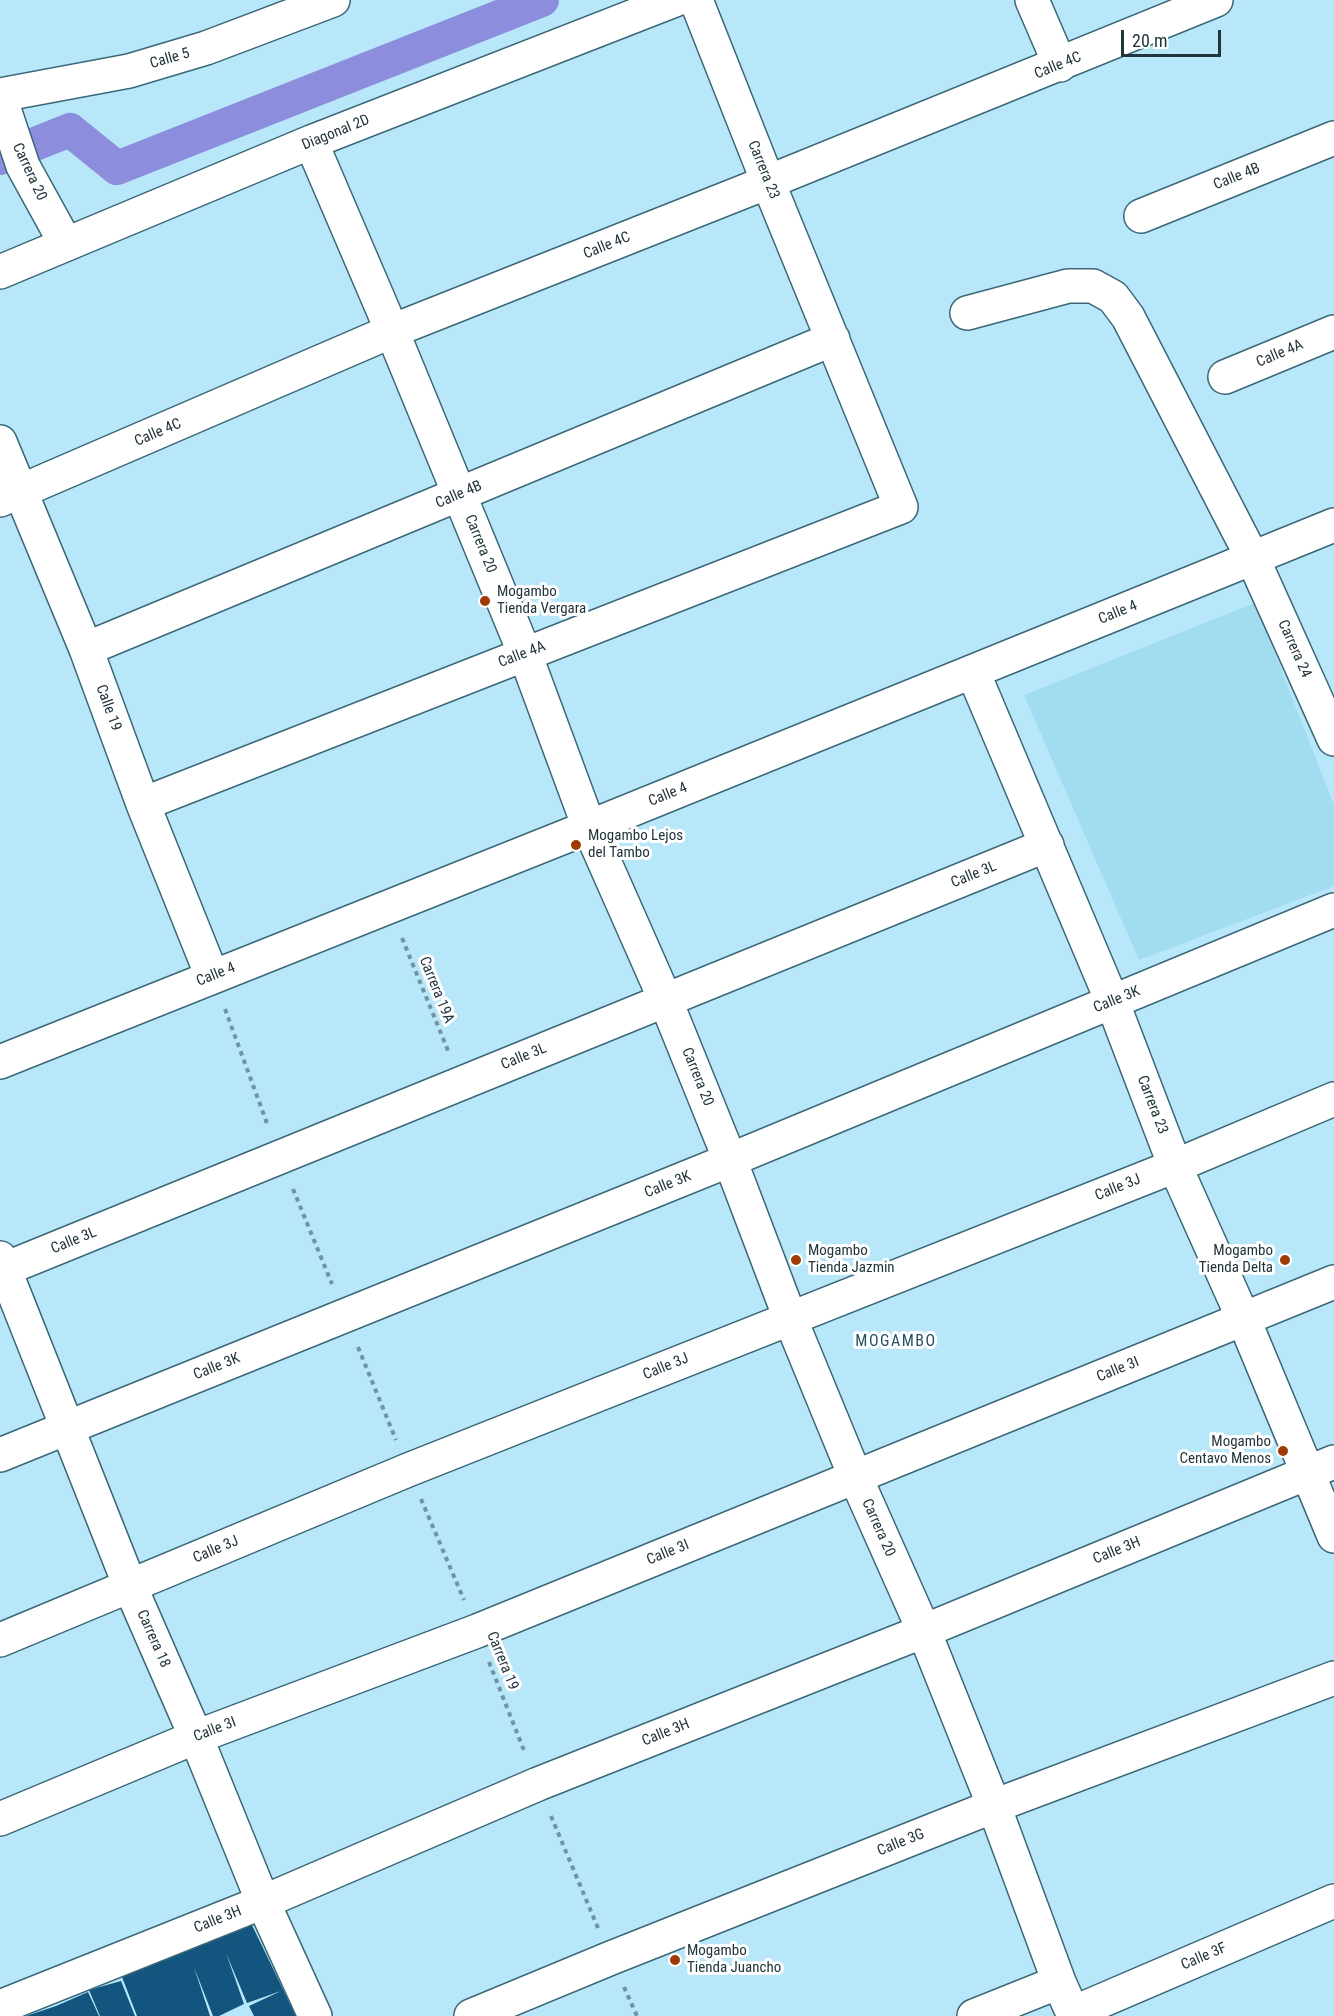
<!DOCTYPE html>
<html>
<head>
<meta charset="utf-8">
<style>
  body { margin:0 }
  #map { position:relative; width:1334px; height:2016px; overflow:hidden; background:#b7e7f8; font-family:"Roboto Condensed",sans-serif }
  canvas { display:block }
  .scale { position:absolute; left:1121px; top:30px; width:100px; height:27px; box-sizing:border-box; border:3px solid #22353c; border-top:0; padding-left:8px; font-size:18px; line-height:21px; white-space:nowrap; color:#22353c; -webkit-text-stroke:4px #fff; paint-order:stroke }
</style>
</head>
<body>
<div id="map">
<canvas width="1334" height="2016"></canvas>
<div class="scale">20 m</div>
</div>
<script>
const g = document.querySelector('canvas').getContext('2d');
g.lineJoin = 'round';
function fillPath(path, color) { g.fillStyle = color; g.fill(path, 'evenodd'); }
const poly = rows => new Path2D(rows.map(r => 'M' + r).join(''));
function strokePath(path, color, width, dash) { g.strokeStyle = color; g.lineWidth = width; g.lineCap = dash ? 'butt' : 'round'; g.setLineDash(dash || []); g.stroke(path); }
function write(font, color, halo, rows, align = 'center') {
  g.font = font + ' "Roboto Condensed",sans-serif'; g.lineWidth = 6; g.setLineDash([]); g.textBaseline = 'middle'; g.strokeStyle = halo; g.fillStyle = color; for (const [text, x, y, turn = 0] of rows) {
    g.save(); g.translate(x, y); g.rotate((+turn || 0) * Math.PI / 180); g.textAlign = isNaN(turn) ? turn : align; if (halo) g.strokeText(text, 0, 0); g.fillText(text, 0, 0); g.restore();
  }
}
fillPath(poly([
  [1255,603,1334,805,1334,886,1139,960,1024,695]
]), '#a2dcf0');
strokePath(poly([
  [0,158,70,130,117,168,542,0]
]), '#8c8edd', 34);
fillPath(poly([
  [250,1921,296,2016,254,2016,249,2006,281,1991,247,2003,226,1953,244,2004,219,2016,213,2016,194,1967,210,2016,137,2016,122,1977],
  [121,1981,135,2016,100,2016,89,1990],
  [88,1992,99,2016,26,2016,56,2006]
]), '#13557e');
const minor = poly([
  [1032,0,1060,65],
  [0,95,129,71,206,48,333,0],
  [0,97,23,166,66,244],
  [311,142,392,331,525,654,589,827,665,999,730,1160,790,1318,855,1476,924,1631,994,1806,1059,1982,1074,2016],
  [1141,216,1334,138],
  [0,272,311,142,675,0],
  [967,313,1068,286,1093,286,1113,297,1128,317,1253,559,1334,739],
  [1225,377,1334,332],
  [0,442,86,649,143,804,212,976],
  [0,500,392,331,768,182,1216,0],
  [86,649,833,339],
  [973,672,1112,1001,1175,1166,1244,1320,1334,1536],
  [143,804,901,507,768,182,696,0],
  [0,1062,589,827,1334,525],
  [0,1258,130,1586,196,1737,263,1902,315,2016],
  [0,1271,1047,845],
  [0,1455,730,1160,1334,910],
  [0,1640,408,1470,1175,1166,1334,1099],
  [0,1819,196,1737,477,1631,1334,1282],
  [0,2007,263,1902,538,1784,924,1631,1334,1462],
  [1073,2013,1334,1901],
  [471,2016,611,1958,994,1806,1334,1678],
  [974,2016,1059,1982]
]);
strokePath(minor, '#3b6878', 36);
strokePath(poly([
  [402,938,449,1053],
  [225,1009,268,1126],
  [293,1189,332,1284],
  [358,1347,396,1440],
  [421,1499,464,1600],
  [489,1662,525,1753],
  [551,1816,598,1928],
  [624,1987,637,2016]
]), '#7194a0', 4, [4.5, 4.5]);
strokePath(minor, '#fff', 33);
for (const [x, y, r, color] of [
  [485,601,6,"#9f3b06"],
  [576,845,6,"#9f3b06"],
  [796,1260,6,"#9f3b06"],
  [1285,1260,6,"#9f3b06"],
  [1283,1451,6,"#9f3b06"],
  [675,1960,6,"#9f3b06"]
]) { const dot = new Path2D(); dot.arc(x, y, r, 0, 2 * Math.PI); g.fillStyle = color; g.fill(dot); strokePath(dot, '#fff', 2); }
write('15px', '#22353c', '#fff', [
  ["Calle 5",170,59,-16],
  ["Calle 4C",1058,66,-22],
  ["Diagonal 2D",336,133,-22],
  ["Carrera 23",763,170,68],
  ["Carrera 20",29,172,65],
  ["Calle 4B",1237,177,-22],
  ["Calle 4C",607,246,-22],
  ["Calle 4A",1280,354,-23],
  ["Calle 4C",158,433,-23],
  ["Calle 4B",459,495,-23],
  ["Carrera 20",480,544,68],
  ["Calle 4",1118,613,-22],
  ["Carrera 24",1294,649,66],
  ["Calle 4A",522,655,-21],
  ["Calle 19",108,708,70],
  ["Calle 4",668,795,-22],
  ["Calle 3L",974,875,-22],
  ["Calle 4",216,975,-22],
  ["Carrera 19A",436,990,68],
  ["Calle 3K",1117,1000,-22],
  ["Calle 3L",524,1057,-22],
  ["Carrera 20",697,1077,68],
  ["Carrera 23",1152,1105,69],
  ["Calle 3K",668,1185,-22],
  ["Calle 3J",1118,1188,-22],
  ["Calle 3L",74,1241,-22],
  ["Calle 3K",217,1367,-22],
  ["Calle 3J",666,1367,-22],
  ["Calle 3I",1118,1370,-22],
  ["Carrera 20",878,1528,66],
  ["Calle 3J",216,1550,-23],
  ["Calle 3H",1117,1551,-22],
  ["Calle 3I",668,1553,-22],
  ["Carrera 18",153,1639,66],
  ["Carrera 19",502,1661,68],
  ["Calle 3I",215,1730,-21],
  ["Calle 3H",666,1733,-22],
  ["Calle 3G",901,1843,-22],
  ["Calle 3H",218,1920,-22],
  ["Calle 3F",1204,1957,-23]
]);
write('15px', '#22353c', '#fff', [
  ["Mogambo",497,592],
  ["Tienda Vergara",497,609],
  ["Mogambo Lejos",588,836],
  ["del Tambo",588,853],
  ["Mogambo",808,1251],
  ["Tienda Jazmin",808,1268],
  ["Mogambo",1273,1251,"right"],
  ["Tienda Delta",1273,1268,"right"],
  ["Mogambo",1271,1442,"right"],
  ["Centavo Menos",1271,1459,"right"],
  ["Mogambo",687,1951],
  ["Tienda Juancho",687,1968]
], 'left');
g.letterSpacing = '1.5px';
write('16px', '#265362', '#fff', [
  ["MOGAMBO",896,1342]
]);
g.letterSpacing = '0px';
</script>
</body>
</html>
